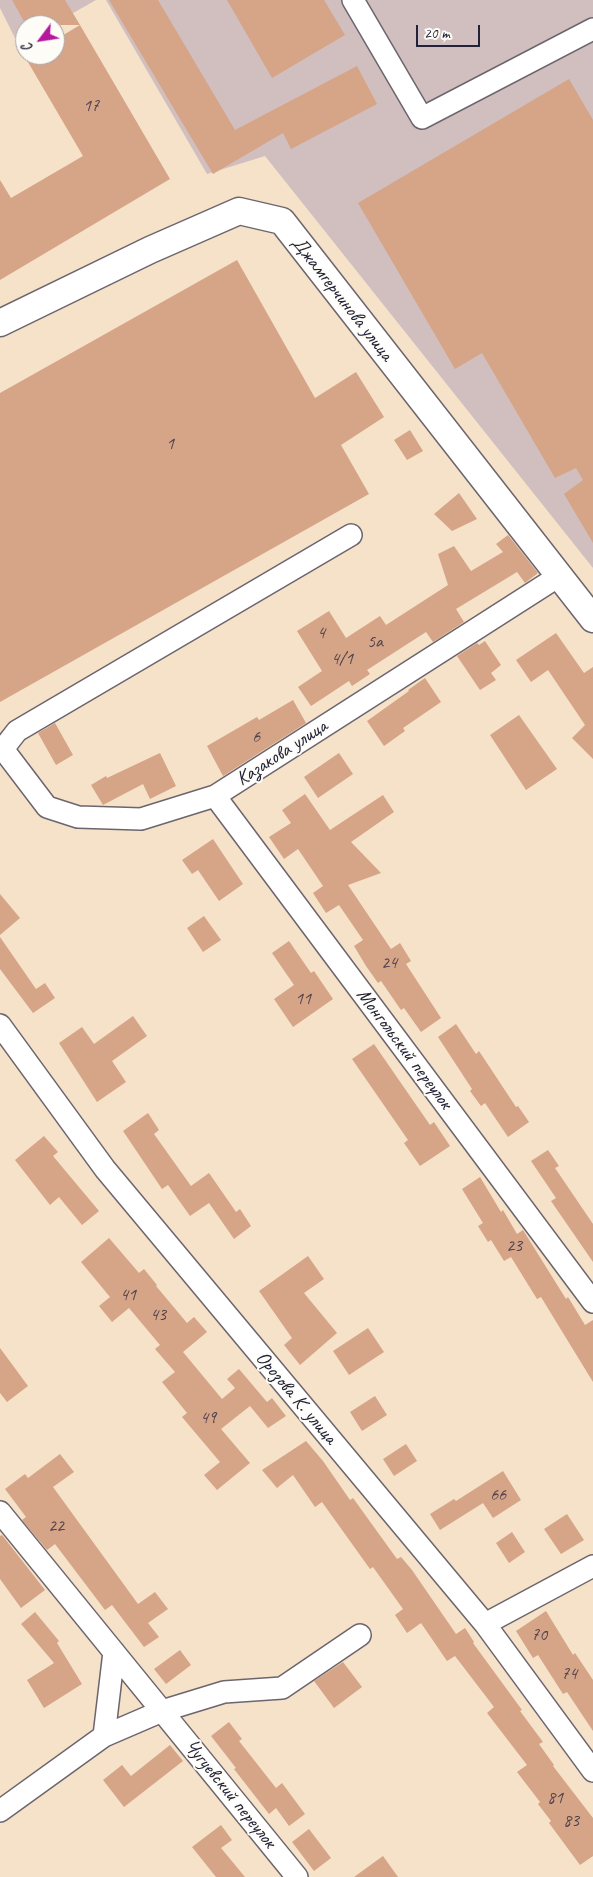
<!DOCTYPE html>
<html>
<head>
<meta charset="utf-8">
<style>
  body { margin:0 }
  #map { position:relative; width:593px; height:1877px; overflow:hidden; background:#f5e2c9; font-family:Caveat,sans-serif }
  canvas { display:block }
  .north { position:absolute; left:15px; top:15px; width:50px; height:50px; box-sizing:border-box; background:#fdfcf7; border:1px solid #a5a5ac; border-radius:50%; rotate:239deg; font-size:14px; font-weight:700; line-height:20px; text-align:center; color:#22223b }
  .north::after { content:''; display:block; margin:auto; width:18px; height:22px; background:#b5179e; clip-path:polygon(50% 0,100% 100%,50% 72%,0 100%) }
  .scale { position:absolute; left:416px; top:25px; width:64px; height:22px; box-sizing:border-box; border:2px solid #22223b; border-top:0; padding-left:6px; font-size:15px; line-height:18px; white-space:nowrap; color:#22223b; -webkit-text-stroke:4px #fdfcf7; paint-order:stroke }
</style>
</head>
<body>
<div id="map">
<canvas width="593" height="1877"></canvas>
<div class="north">С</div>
<div class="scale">20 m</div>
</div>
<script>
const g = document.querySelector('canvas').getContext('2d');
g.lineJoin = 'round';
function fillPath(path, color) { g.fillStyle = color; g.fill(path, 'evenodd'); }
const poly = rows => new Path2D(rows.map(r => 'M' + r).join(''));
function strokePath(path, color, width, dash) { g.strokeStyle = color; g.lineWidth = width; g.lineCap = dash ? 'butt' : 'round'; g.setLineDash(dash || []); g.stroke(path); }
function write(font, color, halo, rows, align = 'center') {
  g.font = font + ' Caveat,sans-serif'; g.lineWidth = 4; g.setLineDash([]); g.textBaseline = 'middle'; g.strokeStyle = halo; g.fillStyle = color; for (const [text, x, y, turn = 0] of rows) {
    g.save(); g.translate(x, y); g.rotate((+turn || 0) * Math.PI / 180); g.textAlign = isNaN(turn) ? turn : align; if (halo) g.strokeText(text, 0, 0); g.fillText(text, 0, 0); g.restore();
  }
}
fillPath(poly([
  [0,0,96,0,52,25,25,25,25,40,18,44,0,8],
  [106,0,593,0,593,568,265,156,207,174]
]), '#d1bfbf');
fillPath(poly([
  [12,0,65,0,80,25,26,25],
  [109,0,158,0,235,130,357,66,377,104,291,149,283,133,213,174],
  [227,0,324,0,345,35,272,78],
  [80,25,170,179,0,280,0,180,11,198,83,156,25,57,29,55,55,55,55,40],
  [569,79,593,120,593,543,564,494,583,480,576,468,555,478,482,353,455,369,358,203],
  [237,260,315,398,356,372,384,417,341,445,369,494,0,702,0,393],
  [410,430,423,451,407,460,394,440],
  [459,493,477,519,452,531,434,514],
  [508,535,538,573,525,583,517,572,456,609,464,622,433,642,426,632,367,670,370,674,352,686,349,681,311,706,298,687,322,671,297,631,329,611,346,638,380,616,386,625,448,585,438,554,454,546,471,571,503,552,496,544],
  [556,633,584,673,593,667,593,759,572,738,585,725,548,670,531,682,516,660],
  [485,641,501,665,491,673,496,680,480,690,457,656,477,643,479,645],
  [425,678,441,702,403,728,405,731,384,746,367,721,409,691,408,690],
  [293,700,306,723,223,776,207,746,257,717,259,720],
  [519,715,557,769,526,790,490,735],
  [55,723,73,755,56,765,38,733],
  [160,753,176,786,150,799,143,784,103,805,91,785,106,776,107,778],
  [339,753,353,774,318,798,304,777],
  [305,794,330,830,383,795,394,812,351,842,381,873,348,885,391,949,400,943,411,961,406,964,441,1018,421,1032,404,1008,401,1010,381,981,378,983,366,966,354,946,363,940,339,905,326,913,313,893,323,886,298,849,284,859,269,837,291,823,282,810],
  [213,839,243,884,219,901,198,870,192,874,182,860],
  [0,894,20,918,0,935],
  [204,916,221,940,203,952,187,928],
  [0,937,36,989,45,983,55,998,33,1013,0,969],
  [289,941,311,973,314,971,333,999,293,1027,274,999,294,985,272,953],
  [133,1016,147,1036,112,1061,126,1082,97,1102,59,1043,82,1027,94,1044],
  [456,1024,476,1054,479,1051,516,1107,518,1106,529,1122,508,1137,485,1103,481,1106,470,1091,472,1089,438,1037],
  [374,1044,430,1125,434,1122,450,1146,420,1166,404,1143,408,1140,352,1059],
  [148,1113,159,1130,154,1134,191,1186,209,1173,236,1212,240,1209,251,1226,234,1239,209,1203,190,1216,168,1185,162,1189,123,1131],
  [44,1136,58,1152,53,1156,99,1211,82,1225,59,1197,50,1205,15,1160],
  [548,1150,559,1166,555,1168,593,1224,593,1262,551,1201,556,1198,531,1161],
  [480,1177,501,1212,503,1210,517,1234,523,1230,566,1299,568,1297,585,1325,593,1320,593,1382,541,1297,537,1299,511,1257,504,1261,491,1240,488,1242,478,1226,483,1223,462,1189],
  [109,1238,139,1273,144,1269,157,1285,156,1286,187,1323,194,1317,207,1332,183,1352,222,1399,235,1388,227,1379,239,1369,267,1402,272,1398,286,1416,268,1428,250,1406,221,1429,250,1463,217,1490,204,1475,220,1462,182,1417,187,1413,162,1382,175,1372,155,1349,160,1345,129,1308,112,1322,99,1306,110,1297,81,1262],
  [308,1256,324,1279,304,1293,337,1333,300,1365,284,1345,292,1338,259,1291],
  [368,1328,384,1352,349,1375,333,1351],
  [0,1348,28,1386,7,1402,0,1393],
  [375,1396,387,1415,362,1431,350,1412],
  [306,1441,323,1461,350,1500,353,1498,397,1559,401,1557,412,1570,456,1634,465,1628,474,1642,473,1643,522,1710,520,1711,543,1742,539,1744,554,1765,553,1766,593,1818,593,1856,580,1865,549,1823,551,1821,538,1804,540,1802,517,1772,527,1765,487,1713,494,1707,455,1656,447,1661,421,1623,407,1633,395,1615,403,1609,373,1567,370,1569,322,1502,315,1507,293,1475,277,1488,262,1470],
  [406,1444,417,1461,394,1476,383,1459],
  [60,1454,74,1472,53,1487,138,1604,155,1592,168,1609,148,1623,159,1637,144,1647,112,1605,105,1610,55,1544,47,1550,22,1520,26,1517,5,1489,25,1474,28,1478],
  [503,1471,521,1500,493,1518,483,1503,440,1530,430,1514,454,1499,456,1501],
  [567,1514,584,1540,561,1554,544,1529],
  [512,1532,525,1552,509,1563,496,1543],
  [2,1535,45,1590,21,1608,0,1579,0,1536],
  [546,1611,573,1655,575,1653,593,1680,593,1731,567,1692,563,1694,538,1655,533,1658,516,1631],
  [35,1612,59,1641,57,1643,82,1684,44,1708,27,1680,54,1663,21,1624],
  [180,1650,191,1665,166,1684,154,1669],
  [343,1662,362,1687,334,1708,314,1681],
  [229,1722,242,1739,239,1741,276,1788,282,1783,305,1814,289,1826,276,1808,269,1814,234,1769,236,1768,211,1736],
  [170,1745,183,1761,124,1807,103,1780,122,1765,131,1776],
  [221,1825,232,1840,221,1848,245,1877,216,1877,192,1847],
  [309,1829,331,1858,314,1871,292,1842],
  [383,1856,398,1877,354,1877]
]), '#d6a486');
const minor = poly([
  [353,0,422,118,593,29],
  [3,749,17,731,351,535],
  [0,751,3,749,47,807,78,817,141,819,215,796,559,576],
  [215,796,593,1302],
  [0,1025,105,1169,485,1624,593,1771],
  [0,1512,297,1877],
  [485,1624,593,1566],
  [104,1736,162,1711,224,1692,282,1688,360,1635],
  [0,1811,104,1736,114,1652]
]);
const tertiary = poly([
  [0,323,150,250,239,211,282,221,593,619]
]);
strokePath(minor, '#6c656d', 24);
strokePath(tertiary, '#6c656d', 29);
strokePath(minor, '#fff', 21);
strokePath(tertiary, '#fff', 26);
write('18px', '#4f424e', null, [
  ["17",91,106],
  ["1",170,444],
  ["4",321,633],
  ["5а",375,642],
  ["4/1",342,659],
  ["6",256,737],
  ["24",389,963],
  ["11",303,999],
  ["23",514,1246],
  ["41",128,1295],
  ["43",158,1315],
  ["49",208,1418],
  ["66",498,1495],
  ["22",56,1526],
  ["70",539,1635],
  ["74",569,1674],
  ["81",555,1798],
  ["83",571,1821]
]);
write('20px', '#22223b', '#fdfcf7', [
  ["Джамгерчинова улица",342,299,52],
  ["Казакова улица",282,753,-33],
  ["Монгольский переулок",404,1049,53],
  ["Орозова К. улица",296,1398,50],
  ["Чугуевский переулок",230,1794,51]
]);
</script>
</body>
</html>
